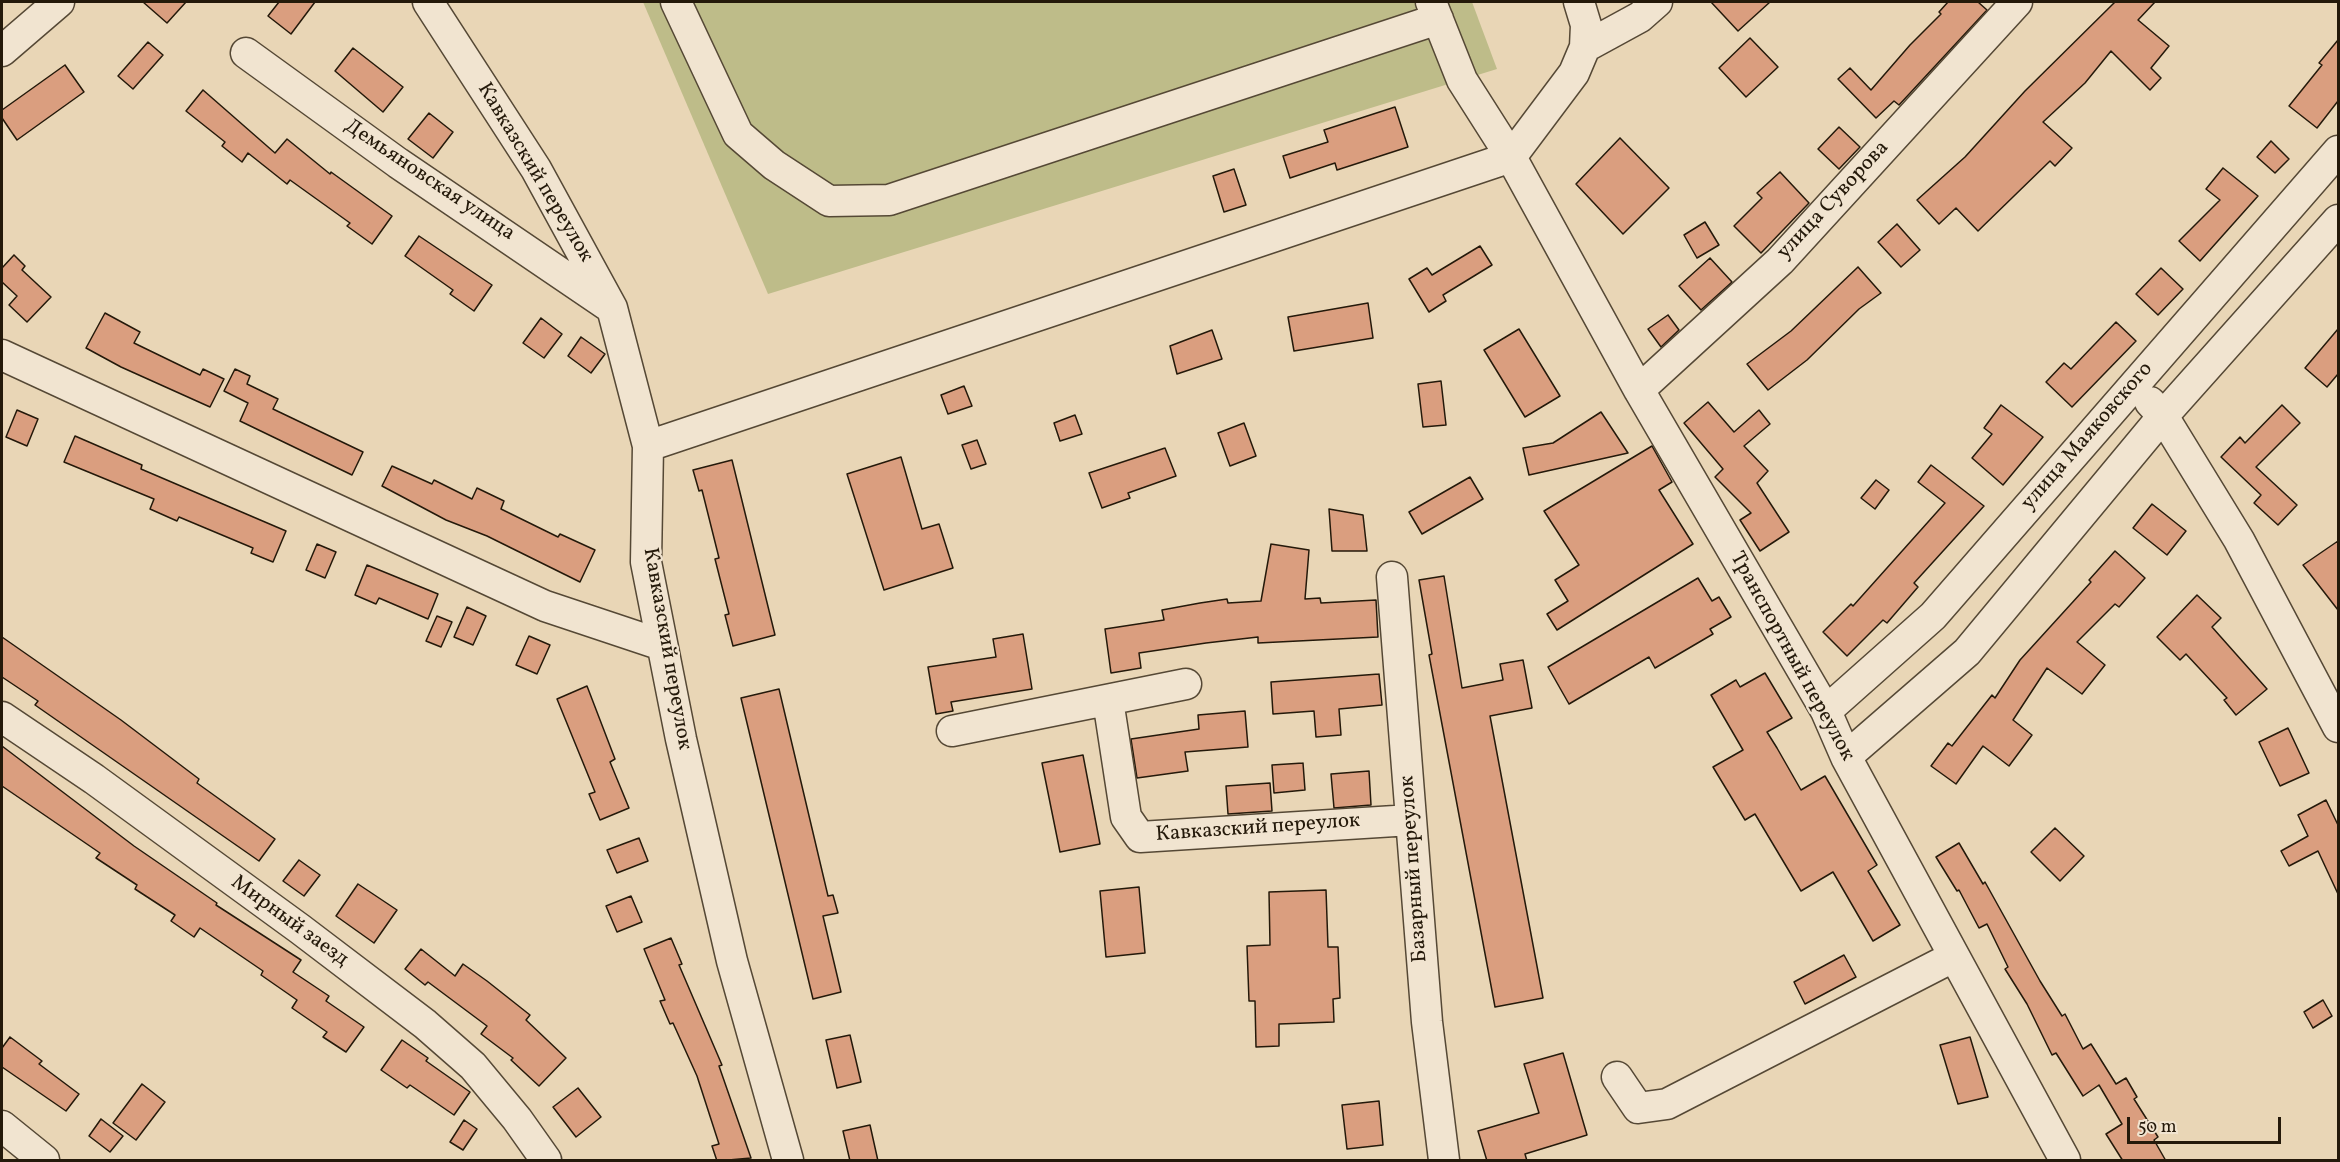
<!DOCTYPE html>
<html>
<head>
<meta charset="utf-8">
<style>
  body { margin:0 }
  #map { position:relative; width:2340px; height:1162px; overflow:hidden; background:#e9d6b6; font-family:Vollkorn,serif }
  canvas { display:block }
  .frame { position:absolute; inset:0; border:3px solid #24190a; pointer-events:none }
  .scale { position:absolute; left:2127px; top:1117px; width:154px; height:27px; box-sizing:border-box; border:3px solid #24190a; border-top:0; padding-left:8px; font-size:18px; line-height:21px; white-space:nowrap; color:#24190a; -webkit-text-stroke:4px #f1e4d0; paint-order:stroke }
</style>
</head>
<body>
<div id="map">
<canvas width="2340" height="1162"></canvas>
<div class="frame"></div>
<div class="scale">50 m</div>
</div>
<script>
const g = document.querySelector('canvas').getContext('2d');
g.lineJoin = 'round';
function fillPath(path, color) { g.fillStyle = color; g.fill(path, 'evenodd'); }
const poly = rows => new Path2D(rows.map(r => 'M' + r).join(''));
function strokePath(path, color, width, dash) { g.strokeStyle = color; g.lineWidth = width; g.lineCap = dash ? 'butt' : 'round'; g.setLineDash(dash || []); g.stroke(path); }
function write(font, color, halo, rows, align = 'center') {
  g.font = font + ' Vollkorn,serif'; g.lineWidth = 4.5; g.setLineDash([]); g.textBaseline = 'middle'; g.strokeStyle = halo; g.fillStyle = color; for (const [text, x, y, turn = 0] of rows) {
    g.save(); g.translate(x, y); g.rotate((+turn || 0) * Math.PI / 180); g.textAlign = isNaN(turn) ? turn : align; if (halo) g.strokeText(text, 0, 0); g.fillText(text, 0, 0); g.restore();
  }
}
fillPath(poly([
  [643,2,1472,2,1497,69,768,294]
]), '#bebc89');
const building = poly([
  [143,2,186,2,167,23,143,2],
  [279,2,315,2,291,34,268,16,279,2],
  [1711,2,1770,2,1738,31,1711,2],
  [1948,2,1978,2,1987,10,1899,105,1894,101,1876,118,1838,79,1850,68,1871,90,1910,45,1941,14,1939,12,1948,2],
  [2115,2,2155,2,2138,20,2169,46,2151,68,2161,78,2150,90,2111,51,2085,83,2043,122,2072,148,2055,166,2050,161,1978,231,1956,208,1939,224,1917,200,1965,157,2025,91,2115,2],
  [1750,38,1778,67,1746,97,1719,68,1750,38],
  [2338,40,2338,101,2317,128,2289,106,2322,65,2319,63,2338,40],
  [148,42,163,55,133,89,118,76,148,42],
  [353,48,403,87,383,112,335,71,353,48],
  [65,65,84,92,17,140,2,118,2,110,65,65],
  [203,90,275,153,287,139,330,174,331,172,392,216,372,244,347,226,350,223,290,180,287,184,248,153,242,162,222,146,225,142,186,111,203,90],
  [1395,107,1408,147,1337,170,1335,163,1290,178,1283,156,1328,142,1324,130,1395,107],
  [429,113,453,132,433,158,408,139,429,113],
  [1839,127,1860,147,1839,169,1818,149,1839,127],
  [1620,138,1669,188,1623,234,1576,184,1620,138],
  [2271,141,2289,159,2275,173,2257,157,2271,141],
  [2223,168,2258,196,2200,261,2179,241,2220,200,2206,189,2223,168],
  [1234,169,1246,205,1224,212,1213,176,1234,169],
  [1780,172,1809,203,1761,253,1734,226,1762,198,1757,193,1780,172],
  [1705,222,1719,245,1697,258,1684,235,1705,222],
  [1897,224,1920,250,1901,267,1878,242,1897,224],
  [419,236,492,285,474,311,450,294,453,290,405,256,419,236],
  [1480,246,1492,265,1443,295,1446,301,1429,312,1409,279,1427,268,1432,275,1480,246],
  [14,255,25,266,22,270,51,297,27,322,9,305,17,296,2,282,2,268,14,255],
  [1710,258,1732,282,1701,310,1679,286,1710,258],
  [1858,267,1881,293,1859,309,1807,360,1768,390,1747,364,1791,331,1858,267],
  [2161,268,2183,289,2158,315,2136,294,2161,268],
  [1368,303,1373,338,1294,351,1288,317,1368,303],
  [105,313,140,332,134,343,200,375,203,369,224,379,210,407,121,367,86,348,105,313],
  [1668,315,1679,330,1661,347,1648,329,1668,315],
  [541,318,562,334,544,358,523,343,541,318],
  [2116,322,2136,341,2072,407,2046,382,2064,363,2071,369,2116,322],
  [1519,329,1560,396,1525,417,1484,350,1519,329],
  [2338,329,2338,374,2327,387,2305,368,2338,329],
  [1212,330,1222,359,1177,374,1170,346,1212,330],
  [581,337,605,354,591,373,568,356,581,337],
  [235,369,250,376,247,384,278,399,273,409,363,452,352,475,240,421,248,403,224,391,235,369],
  [1441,381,1446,425,1423,427,1418,384,1441,381],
  [964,386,972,406,948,414,941,395,964,386],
  [1708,402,1734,432,1759,410,1770,424,1744,446,1768,471,1757,483,1789,532,1760,551,1740,520,1751,513,1715,477,1723,469,1684,423,1708,402],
  [2001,405,2043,437,2003,485,1972,458,1992,434,1984,428,2001,405],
  [2282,405,2300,423,2256,467,2297,505,2278,525,2254,503,2261,495,2221,457,2240,437,2245,443,2282,405],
  [17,410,38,419,27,446,6,437,17,410],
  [1601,412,1628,453,1529,475,1523,448,1553,443,1601,412],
  [1075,415,1082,434,1060,441,1054,423,1075,415],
  [1244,423,1256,456,1230,466,1218,433,1244,423],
  [75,436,142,465,141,469,286,531,273,562,251,553,253,548,179,517,177,521,150,509,154,499,64,462,75,436],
  [977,440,986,464,971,469,962,445,977,440],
  [1652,446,1672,482,1659,490,1693,544,1557,630,1547,614,1568,601,1555,580,1579,565,1544,511,1652,446],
  [1165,448,1176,476,1128,493,1130,498,1102,508,1089,473,1165,448],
  [901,457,922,529,939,524,953,568,884,590,847,474,901,457],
  [732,460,775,635,733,646,725,615,729,614,715,559,719,558,702,490,699,491,693,470,732,460],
  [1931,465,1984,506,1914,583,1918,587,1887,623,1883,620,1847,656,1823,632,1851,604,1853,606,1945,503,1918,482,1931,465],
  [392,466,432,484,434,480,472,499,477,488,504,501,501,509,558,537,560,534,595,550,580,582,487,536,446,520,382,486,392,466],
  [1470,477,1483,499,1422,534,1409,512,1470,477],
  [1876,480,1889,490,1875,509,1861,498,1876,480],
  [2152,504,2186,531,2167,555,2133,528,2152,504],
  [1329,509,1363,515,1367,551,1332,551,1329,509],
  [2338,541,2338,610,2303,565,2338,541],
  [317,544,336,552,325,578,306,570,317,544],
  [1271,544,1309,550,1305,599,1320,598,1321,603,1376,600,1378,637,1258,643,1258,637,1206,643,1139,653,1141,668,1111,673,1105,629,1164,620,1162,610,1200,603,1227,599,1228,603,1261,601,1271,544],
  [2115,551,2145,578,2119,607,2115,604,2077,642,2105,665,2082,694,2047,668,2013,720,2032,735,2009,766,1983,746,1956,784,1931,766,1948,743,1952,746,1992,695,1995,698,2020,660,2091,582,2089,580,2115,551],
  [367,565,438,594,428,619,379,598,376,604,355,595,367,565],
  [1444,576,1462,688,1503,680,1500,664,1523,660,1532,708,1490,716,1543,998,1495,1007,1429,655,1432,654,1419,580,1444,576],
  [1698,578,1712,601,1719,597,1731,617,1710,629,1713,634,1655,668,1649,657,1569,704,1548,667,1698,578],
  [2197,595,2221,618,2212,627,2267,689,2236,715,2224,700,2227,698,2186,654,2180,660,2157,637,2197,595],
  [467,607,486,616,473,645,454,637,467,607],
  [437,616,452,622,441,647,426,641,437,616],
  [1023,634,1032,689,951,702,953,711,936,714,928,667,996,657,993,639,1023,634],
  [529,636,550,645,537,674,516,665,529,636],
  [2,637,121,720,199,779,197,783,275,839,259,861,35,705,38,701,2,677,2,637],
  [1765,673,1792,718,1767,732,1777,748,1801,790,1825,776,1877,865,1868,871,1900,925,1873,941,1833,872,1801,891,1755,814,1745,820,1713,767,1743,750,1711,695,1736,680,1740,687,1765,673],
  [1379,674,1382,705,1339,709,1341,735,1316,737,1314,711,1273,714,1271,682,1379,674],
  [587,686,615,759,610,762,629,808,600,820,589,794,595,792,557,699,587,686],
  [779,689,828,896,833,895,838,913,823,916,841,992,813,999,741,698,779,689],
  [1245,711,1248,747,1185,752,1188,771,1137,778,1131,739,1199,729,1198,715,1245,711],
  [2288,728,2309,773,2280,786,2259,742,2288,728],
  [2,746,134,846,217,903,216,905,301,960,293,972,329,996,326,1001,364,1027,346,1052,323,1037,327,1032,292,1008,297,1000,261,975,263,971,200,928,194,937,171,921,175,915,135,889,137,885,96,858,100,853,2,786,2,746],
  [1083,755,1100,844,1060,852,1042,763,1083,755],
  [1303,763,1305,790,1274,793,1272,765,1303,763],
  [1369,771,1371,805,1334,808,1331,774,1369,771],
  [1270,783,1272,811,1228,814,1226,786,1270,783],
  [2326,800,2338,825,2338,894,2318,851,2289,866,2281,851,2308,836,2298,815,2326,800],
  [2055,828,2084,856,2060,881,2031,852,2055,828],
  [639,838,648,861,617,873,607,850,639,838],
  [1959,843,1983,884,1985,882,2040,981,2062,1016,2065,1014,2083,1049,2091,1044,2116,1084,2126,1078,2137,1097,2134,1099,2158,1137,2154,1140,2166,1161,2123,1161,2106,1134,2122,1124,2099,1085,2083,1096,2056,1053,2052,1055,2027,1004,2005,969,2008,967,1987,924,1979,928,1959,890,1957,891,1936,857,1959,843],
  [299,860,320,875,304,896,283,881,299,860],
  [358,884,397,910,374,943,336,916,358,884],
  [1139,887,1145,953,1106,957,1100,891,1139,887],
  [1326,890,1328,947,1338,947,1340,998,1333,999,1334,1022,1279,1024,1279,1046,1256,1047,1255,1001,1249,1001,1247,946,1270,945,1269,892,1326,890],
  [631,896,642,922,617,932,606,906,631,896],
  [671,938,682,964,679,965,722,1065,719,1066,751,1158,717,1161,712,1146,719,1144,697,1076,673,1023,670,1024,660,1001,665,1000,644,949,671,938],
  [421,949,455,976,463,964,487,981,530,1015,526,1020,566,1058,539,1086,511,1060,513,1058,481,1034,487,1026,428,982,425,985,405,969,421,949],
  [1844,955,1856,977,1805,1004,1794,982,1844,955],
  [2323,1000,2332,1016,2313,1028,2304,1012,2323,1000],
  [850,1035,861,1082,837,1088,826,1040,850,1035],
  [10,1037,42,1061,39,1064,79,1094,66,1111,2,1067,2,1048,10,1037],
  [1970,1037,1988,1097,1958,1104,1940,1045,1970,1037],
  [402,1040,428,1058,426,1061,470,1092,454,1115,410,1085,407,1088,381,1070,402,1040],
  [1563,1053,1587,1135,1525,1154,1527,1161,1487,1161,1478,1131,1539,1113,1524,1064,1563,1053],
  [142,1084,165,1102,136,1140,113,1123,142,1084],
  [578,1088,601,1117,576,1137,553,1107,578,1088],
  [1379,1101,1383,1145,1347,1149,1342,1105,1379,1101],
  [101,1119,123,1136,110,1152,89,1136,101,1119],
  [464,1120,477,1129,463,1150,450,1142,464,1120],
  [870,1125,878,1161,850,1161,843,1131,870,1125]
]);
fillPath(building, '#da9e7f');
strokePath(building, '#24190a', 1.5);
const minor = poly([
  [428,2,536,169,612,308,648,446,646,562,681,739,732,961,788,1160],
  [676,2,738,134,774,165,829,201,889,200,1438,19],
  [1431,2,1462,80,1511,157,1639,390,1826,711,1846,757,2065,1160],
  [1585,47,1640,17,1657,2],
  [2,51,59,2],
  [246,53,398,163,607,305],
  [2,355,545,606,662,645],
  [1639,390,1780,261,2017,2],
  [2150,402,2163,416,2239,540,2338,727],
  [648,446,1511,157,1574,73,1585,47,1586,25,1579,2],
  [1392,577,1427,1022,1444,1160],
  [1108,700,1126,817,1140,837,1411,820],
  [1826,711,1933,616,2338,151],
  [2,717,94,779,300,929,425,1024,473,1066,517,1119,546,1160],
  [952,731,1186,684],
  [1846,757,1967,652,2163,416,2338,220],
  [1617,1077,1638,1108,1667,1104,1953,957],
  [2,1126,44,1160]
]);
strokePath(minor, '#554835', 33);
strokePath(minor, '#f1e4d0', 30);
write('21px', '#24190a', '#f1e4d0', [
  ["Кавказский переулок",534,173,59],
  ["Демьяновская улица",429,181,34],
  ["улица Суворова",1834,201,-47],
  ["улица Маяковского",2088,437,-49],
  ["Кавказский переулок",666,649,80],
  ["Транспортный переулок",1791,657,61],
  ["Кавказский переулок",1258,829,-4],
  ["Базарный переулок",1415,869,-94],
  ["Мирный заезд",289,922,36]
]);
</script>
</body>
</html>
